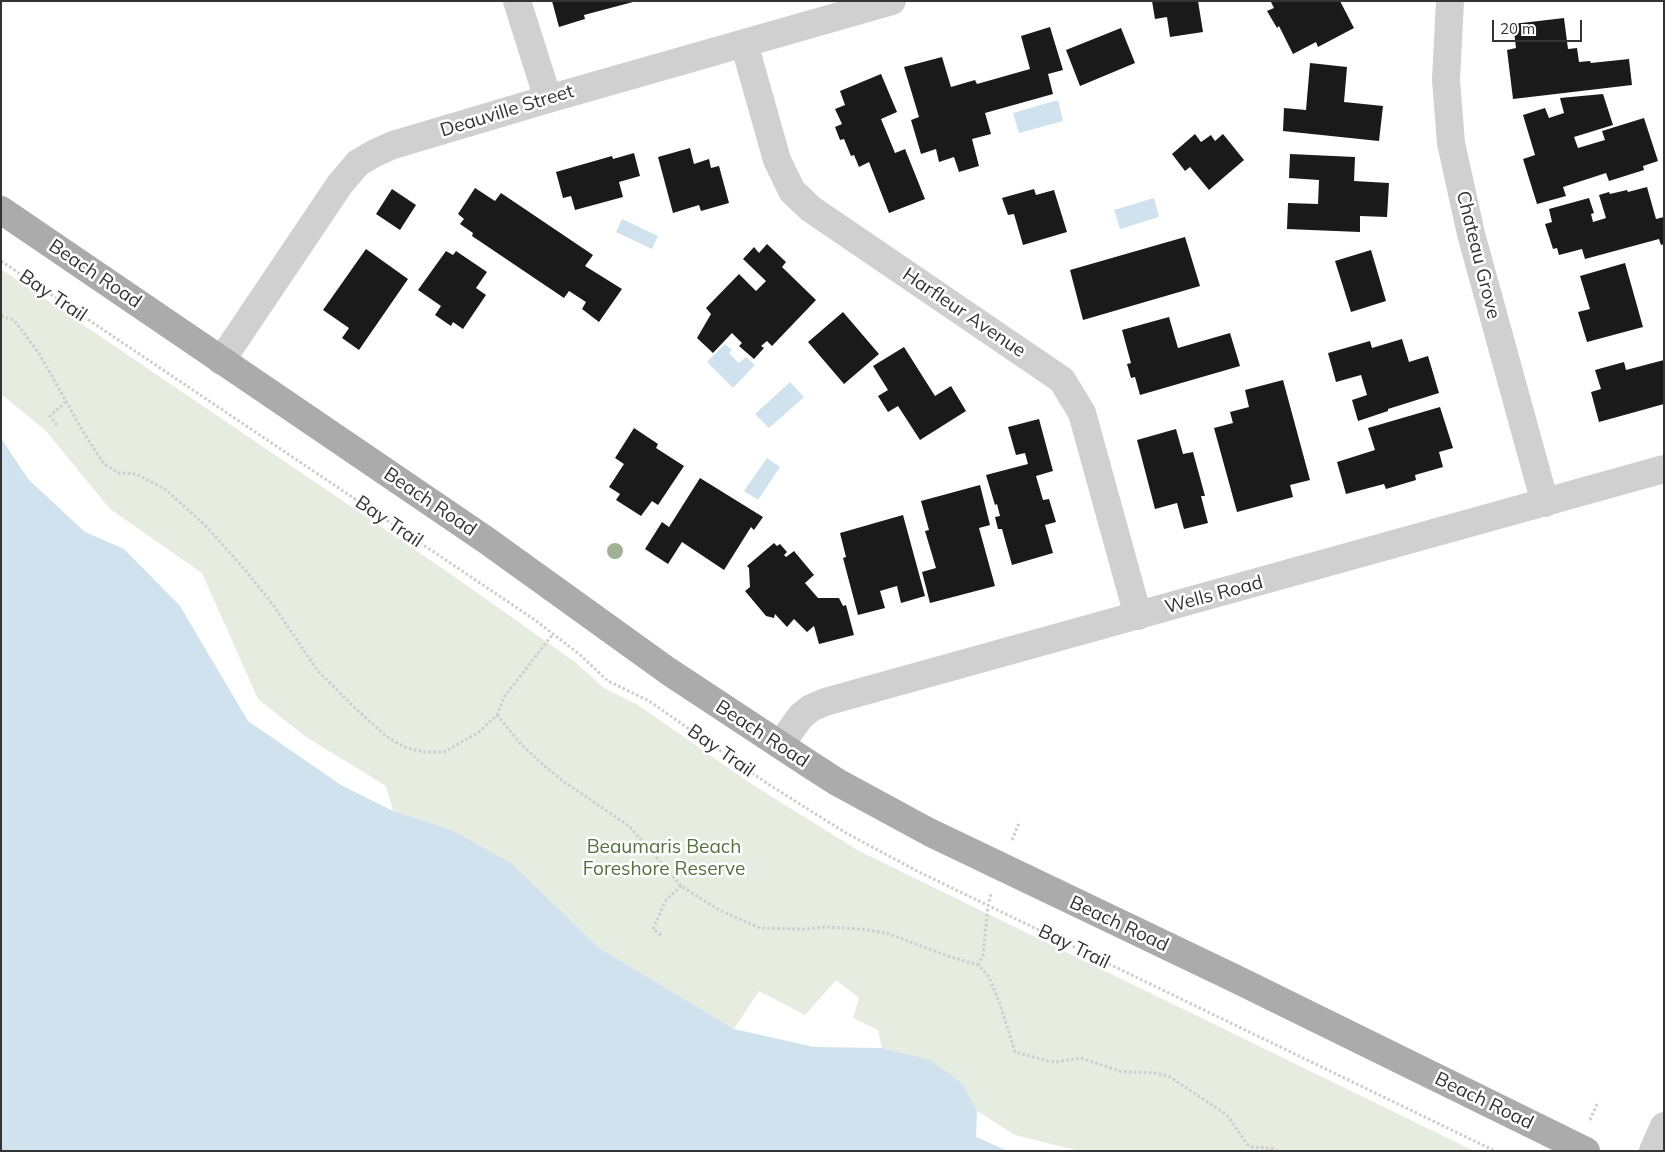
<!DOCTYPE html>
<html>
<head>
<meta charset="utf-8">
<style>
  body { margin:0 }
  #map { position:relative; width:1665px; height:1152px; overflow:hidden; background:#fff; font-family:Mulish,sans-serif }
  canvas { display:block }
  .frame { position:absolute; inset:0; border:2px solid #333; pointer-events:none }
  .scale { position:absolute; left:1492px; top:20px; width:90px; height:22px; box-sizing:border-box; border:2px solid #333; border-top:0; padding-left:6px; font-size:15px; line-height:18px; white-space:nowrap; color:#333; -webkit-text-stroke:4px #fff; paint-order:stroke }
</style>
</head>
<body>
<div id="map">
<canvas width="1665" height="1152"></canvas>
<div class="frame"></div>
<div class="scale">20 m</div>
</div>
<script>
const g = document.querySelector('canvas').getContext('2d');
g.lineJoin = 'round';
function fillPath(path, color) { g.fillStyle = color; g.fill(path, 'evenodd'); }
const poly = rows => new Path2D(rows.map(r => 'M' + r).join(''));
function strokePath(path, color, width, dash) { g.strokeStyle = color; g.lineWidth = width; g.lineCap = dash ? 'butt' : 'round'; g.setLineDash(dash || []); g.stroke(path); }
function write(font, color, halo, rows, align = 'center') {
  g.font = font + ' Mulish,sans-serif'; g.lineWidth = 5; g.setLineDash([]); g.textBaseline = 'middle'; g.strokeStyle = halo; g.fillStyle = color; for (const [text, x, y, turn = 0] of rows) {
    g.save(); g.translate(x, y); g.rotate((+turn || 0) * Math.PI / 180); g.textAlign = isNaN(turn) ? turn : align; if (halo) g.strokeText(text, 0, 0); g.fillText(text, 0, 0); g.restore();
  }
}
fillPath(poly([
  [1,269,452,575,575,662,604,688,638,705,750,783,859,851,1474,1151,1079,1151,1015,1135,977,1111,963,1084,930,1061,882,1048,878,1030,853,1018,859,998,836,980,805,1015,759,991,734,1029,599,948,558,909,452,830,393,811,386,786,306,737,258,699,202,573,110,509,46,431,1,394]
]), '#e6ecdf');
fillPath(poly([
  [1058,100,1063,121,1019,133,1013,113],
  [1154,198,1159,217,1120,229,1114,210],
  [622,219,658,236,652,249,616,232],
  [725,344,732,350,729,353,739,363,746,357,755,365,733,388,707,362],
  [790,382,804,397,769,428,755,414],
  [1,438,28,479,85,532,124,549,180,606,248,721,341,785,393,811,452,830,512,864,599,948,734,1029,814,1047,882,1048,930,1060,963,1084,977,1111,976,1137,1008,1151,1,1151],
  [767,458,780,467,758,500,744,491]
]), '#cfe2ee');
fillPath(poly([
  [552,1,633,1,633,2,584,15,585,19,559,27],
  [1152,1,1198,1,1203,32,1170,37,1167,17,1155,19],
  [1273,1,1340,1,1354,28,1318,47,1316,42,1293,54,1279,26,1277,28,1267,11,1274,8,1271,2],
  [1564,18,1568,49,1577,48,1579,62,1590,61,1591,63,1629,59,1632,85,1513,99,1507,50,1516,48,1513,24],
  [1050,27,1063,70,1048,74,1053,94,985,113,991,134,972,139,979,166,959,172,954,157,939,162,936,149,921,154,911,120,919,117,904,67,942,57,951,87,975,80,977,84,1030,69,1021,36],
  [1121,28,1135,63,1080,86,1066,50],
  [1310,63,1347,67,1344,102,1383,106,1379,141,1283,131,1284,108,1306,110],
  [881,74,897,112,881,119,895,153,905,149,925,199,889,213,869,162,859,167,854,155,851,156,844,139,840,140,835,127,842,124,835,109,845,105,840,91],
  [1603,94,1613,125,1574,137,1578,148,1605,140,1602,131,1644,118,1658,161,1643,166,1644,170,1609,181,1606,173,1563,187,1566,196,1537,204,1523,159,1535,155,1523,115,1545,108,1549,118,1564,113,1560,98],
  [1195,134,1201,142,1211,135,1215,141,1223,134,1244,160,1209,190,1190,167,1185,171,1172,154],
  [690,148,694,164,709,159,711,168,719,166,729,203,701,211,699,205,673,213,658,157],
  [634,153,640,176,619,182,623,197,575,210,571,196,563,198,556,172,612,156,613,159],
  [1290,154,1355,157,1354,181,1389,183,1387,217,1360,216,1360,232,1287,229,1288,203,1318,204,1319,180,1289,178],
  [1647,187,1656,219,1664,217,1664,244,1661,245,1659,239,1585,259,1582,249,1559,255,1557,248,1553,249,1545,224,1552,222,1549,209,1589,198,1594,213,1591,214,1593,222,1606,218,1599,195,1609,192,1610,194,1627,190,1628,192],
  [475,188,495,201,501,193,593,255,585,266,622,289,599,322,582,309,586,302,569,291,564,298,472,236,473,233,460,224,464,219,458,214],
  [392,189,416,205,400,230,376,214],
  [1034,189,1036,195,1054,190,1067,232,1023,245,1014,214,1008,215,1002,198],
  [1185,237,1200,286,1083,320,1070,270],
  [767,244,786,262,782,267,816,300,772,346,767,341,761,346,764,348,754,359,739,346,742,343,732,333,713,353,697,338,711,314,706,308,739,274,756,291,766,281,743,259,754,247,759,253],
  [366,249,408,279,359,350,342,338,349,328,323,310],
  [1371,250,1386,301,1351,312,1335,261],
  [446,251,453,255,456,251,487,272,476,288,486,295,463,329,453,322,451,326,435,315,441,306,418,290],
  [1625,263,1643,327,1587,342,1578,312,1590,309,1580,276],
  [843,312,879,354,844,384,808,342],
  [1169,317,1178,348,1230,333,1240,366,1140,395,1135,377,1131,378,1127,364,1131,363,1122,330],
  [1402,339,1409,362,1428,356,1439,393,1388,409,1388,411,1358,421,1352,400,1367,395,1361,375,1336,382,1328,353,1370,341,1372,348],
  [904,347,935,396,951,386,966,411,920,440,898,406,888,412,878,396,888,390,873,366],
  [1664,360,1664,404,1599,422,1591,392,1601,389,1595,370,1624,362,1626,370],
  [1283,380,1310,480,1290,485,1293,497,1237,512,1214,428,1233,423,1230,412,1249,407,1245,390],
  [1440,407,1453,448,1439,452,1443,467,1415,475,1416,480,1386,489,1384,484,1346,494,1337,462,1375,450,1368,428],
  [1039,419,1053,471,1036,476,1043,500,1049,499,1056,522,1045,525,1053,553,1012,565,1002,529,998,529,995,517,1000,516,997,504,995,505,986,475,1028,464,1025,453,1016,455,1008,427],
  [634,428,658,444,656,448,684,466,658,505,652,501,641,516,616,500,620,494,609,487,624,464,615,458],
  [1176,429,1183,454,1193,452,1205,496,1201,496,1208,523,1184,529,1177,503,1155,509,1137,440],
  [700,478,763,517,754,530,751,527,724,570,682,542,668,564,645,549,662,522,669,527],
  [980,485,990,525,979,528,995,586,930,603,922,572,936,568,925,531,929,530,921,501],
  [903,515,925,596,901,603,897,586,880,591,885,608,858,615,843,558,846,557,840,533],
  [774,543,777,546,780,544,787,552,784,555,786,557,794,551,814,575,805,583,818,598,839,598,843,606,846,605,854,635,819,644,814,626,807,632,794,619,787,627,775,614,774,618,766,616,745,591,750,587,749,568,747,566]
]), '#1a1a1a');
strokePath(poly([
  [1,261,535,620,579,654,608,681,649,701,768,784,846,833,917,871,1495,1151],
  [1,316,14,320,40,355,85,435,104,464,119,473,136,474,165,489,205,525,246,571,274,606,317,670,356,709,386,736,404,747,423,752,444,752,479,732,497,715,504,697,553,634],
  [57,425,50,416,67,401],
  [497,715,520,743,541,763,563,781,629,826,681,886,719,910,760,928,804,929,824,927,861,929,886,933,948,956,978,965,989,977,1001,1007,1015,1052,1048,1061,1056,1062,1081,1058,1120,1071,1129,1072,1156,1073,1170,1077,1224,1113,1230,1119,1247,1144,1253,1147,1270,1148,1277,1151],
  [1012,840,1019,823],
  [661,935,653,929,666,900,681,886],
  [978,965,983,955,988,906,991,893],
  [1590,1120,1597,1104]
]), '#cdcdcd', 3, [2.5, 2.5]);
strokePath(poly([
  [517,1,548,99],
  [1450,1,1446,80,1451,143,1471,234,1545,503],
  [744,43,777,160,792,191,811,209,1062,380,1082,413,1138,616],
  [221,361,340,184,358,163,375,153,393,145,548,99,892,1],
  [780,745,801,716,811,708,825,702,1664,469],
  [1653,1151,1664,1126]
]), '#d0d0d0', 28);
strokePath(poly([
  [1,210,486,540,668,671,809,764,837,782,929,832,1234,978,1586,1151]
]), '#ababab', 28);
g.fillStyle = '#a2b095';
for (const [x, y] of [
  [615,551]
]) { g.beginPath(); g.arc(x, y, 8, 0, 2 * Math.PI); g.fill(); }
write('19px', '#333', '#fff', [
  ["Deauville Street",507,111,-17],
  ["Chateau Grove",1478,255,76],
  ["Beach Road",95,274,34],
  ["Bay Trail",53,296,34],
  ["Harfleur Avenue",964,313,34],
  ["Beach Road",430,502,34],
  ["Bay Trail",389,522,34],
  ["Wells Road",1214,595,-15],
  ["Beach Road",762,734,33],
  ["Bay Trail",721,751,35],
  ["Beach Road",1119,924,25],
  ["Bay Trail",1074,947,26],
  ["Beach Road",1484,1101,26]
]);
write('19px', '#56703f', '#fff', [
  ["Beaumaris Beach",664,847],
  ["Foreshore Reserve",664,869]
]);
</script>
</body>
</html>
